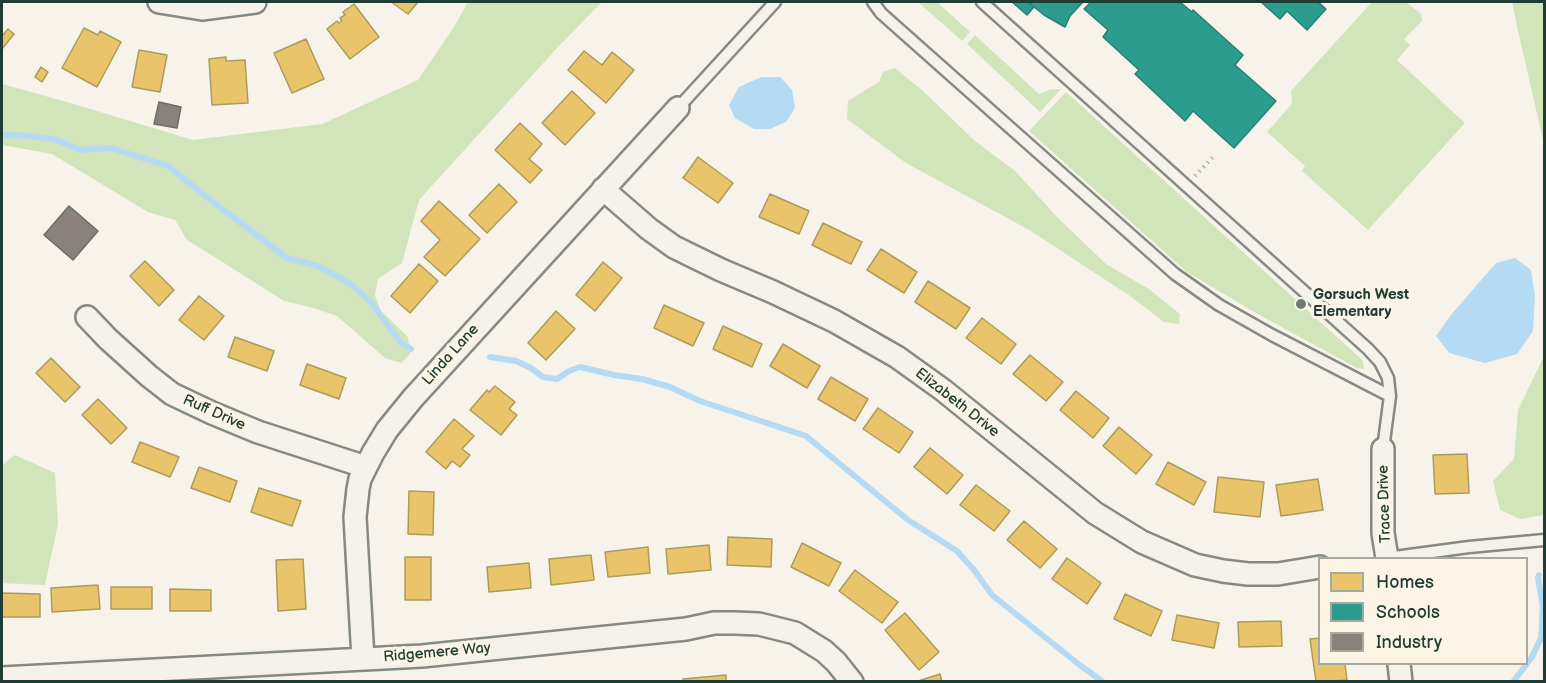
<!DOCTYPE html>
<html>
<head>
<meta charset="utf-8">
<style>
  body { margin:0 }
  #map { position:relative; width:1546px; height:683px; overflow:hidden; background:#f7f3ea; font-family:"Balsamiq Sans",sans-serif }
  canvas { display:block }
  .frame { position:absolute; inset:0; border:3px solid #1f3d34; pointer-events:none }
  .legend { position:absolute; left:1318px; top:557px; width:210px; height:108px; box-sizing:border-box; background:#fcf5e5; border:2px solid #a4ab9e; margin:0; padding:8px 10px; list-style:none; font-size:18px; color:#1f3d34 }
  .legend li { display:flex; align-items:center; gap:12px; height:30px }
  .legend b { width:30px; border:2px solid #a4ab9e }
</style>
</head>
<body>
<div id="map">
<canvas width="1546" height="683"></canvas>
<div class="frame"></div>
<ul class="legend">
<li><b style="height:16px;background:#e9c46a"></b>Homes</li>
<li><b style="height:16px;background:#2a9d8f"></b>Schools</li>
<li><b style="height:16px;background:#8a817c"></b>Industry</li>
</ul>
</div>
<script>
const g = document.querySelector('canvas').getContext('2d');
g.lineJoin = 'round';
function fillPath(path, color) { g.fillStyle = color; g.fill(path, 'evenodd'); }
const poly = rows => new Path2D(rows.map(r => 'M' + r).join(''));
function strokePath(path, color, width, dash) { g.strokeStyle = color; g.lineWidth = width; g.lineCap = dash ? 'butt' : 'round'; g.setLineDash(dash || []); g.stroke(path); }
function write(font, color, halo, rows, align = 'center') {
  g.font = font + ' "Balsamiq Sans",sans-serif'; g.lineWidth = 6; g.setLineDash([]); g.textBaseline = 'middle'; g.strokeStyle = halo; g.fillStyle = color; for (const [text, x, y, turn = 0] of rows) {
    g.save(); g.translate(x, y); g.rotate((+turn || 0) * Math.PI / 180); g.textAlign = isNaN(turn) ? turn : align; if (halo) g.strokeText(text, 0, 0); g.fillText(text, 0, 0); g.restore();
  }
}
fillPath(poly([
  [468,2,602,2,558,47,419,200,402,263,378,279,375,295,381,311,408,337,410,354,401,363,385,358,337,316,310,307,284,301,213,256,187,240,175,220,148,212,52,154,2,145,2,84,74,104,193,140,322,124,418,80,454,27],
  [918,2,937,2,970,32,962,41],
  [1372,2,1406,2,1421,14,1422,21,1404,39,1410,45,1397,60,1465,123,1368,230,1302,171,1305,166,1267,132,1292,104,1291,91],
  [1512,2,1544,2,1544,144,1518,31],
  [975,35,1039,94,1049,90,1061,89,1040,112,967,44],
  [895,68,923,91,975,141,1015,171,1060,220,1106,264,1149,289,1180,314,1179,324,1164,322,1130,296,1031,231,906,163,847,119,848,101,879,82,883,72],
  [1066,92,1359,357,1363,361,1364,368,1362,369,1357,368,1254,312,1187,272,1029,131],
  [1544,356,1544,515,1520,519,1500,510,1493,481,1514,459,1518,410],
  [15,455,55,473,58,524,45,585,2,583,2,465]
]), '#d2e4ba');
fillPath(poly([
  [761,77,780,77,792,90,795,108,786,122,770,129,754,129,735,118,729,105,739,87],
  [1515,258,1531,270,1535,296,1533,331,1517,354,1485,363,1449,353,1436,336,1450,316,1496,263]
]), '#b5daf3');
const homes = poly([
  [391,2,418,2,408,14,391,2],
  [354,4,379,37,350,59,327,29,337,21,339,23,342,21,340,18,345,15,343,12,354,4],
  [84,28,98,35,100,31,121,42,97,87,62,68,84,28],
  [8,29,14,34,2,49,2,36,8,29],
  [306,39,324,79,292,93,274,53,306,39],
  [139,50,167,55,160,92,132,87,139,50],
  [584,51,602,65,612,52,634,70,606,103,568,70,584,51],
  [226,57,226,61,245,60,248,103,212,105,209,59,226,57],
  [41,67,48,72,42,82,35,77,41,67],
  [572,91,595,113,565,145,542,123,572,91],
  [520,123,542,144,529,159,542,170,530,183,495,150,520,123],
  [698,157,733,183,718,203,683,178,698,157],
  [499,184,517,202,487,233,469,215,499,184],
  [770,194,809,211,799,234,759,217,770,194],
  [439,201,480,239,445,276,424,257,440,240,421,221,439,201],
  [823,223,862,242,851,264,812,245,823,223],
  [881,249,917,272,904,293,867,270,881,249],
  [145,261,174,290,159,306,130,276,145,261],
  [603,262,622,278,595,311,576,295,603,262],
  [419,264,438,281,410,313,391,296,419,264],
  [928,281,970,308,956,329,915,302,928,281],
  [199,296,224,316,204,340,179,320,199,296],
  [664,305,704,323,693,346,654,328,664,305],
  [556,311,575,329,546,360,528,343,556,311],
  [982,318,1016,344,1001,364,966,338,982,318],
  [723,326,762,344,752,367,713,349,723,326],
  [235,337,274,351,267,371,228,357,235,337],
  [783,344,820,366,807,388,770,366,783,344],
  [1030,355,1063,382,1046,401,1013,374,1030,355],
  [51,358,80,387,65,402,36,373,51,358],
  [307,364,346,378,339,399,300,385,307,364],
  [831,377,868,399,855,421,818,399,831,377],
  [495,386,515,402,509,409,517,415,501,435,470,410,487,390,489,392,495,386],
  [1076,391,1109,418,1093,438,1060,410,1076,391],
  [98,399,127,428,111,444,82,415,98,399],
  [878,408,913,432,899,453,863,429,878,408],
  [454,419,474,436,462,449,470,455,460,467,452,461,446,469,426,452,454,419],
  [1119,427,1152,455,1136,474,1103,446,1119,427],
  [140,442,179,457,170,477,132,462,140,442],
  [930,448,963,475,947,494,914,467,930,448],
  [1467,454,1469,493,1435,494,1433,455,1467,454],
  [1168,462,1206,482,1194,505,1156,484,1168,462],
  [199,467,237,481,230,502,191,488,199,467],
  [1218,477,1264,482,1260,517,1214,512,1218,477],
  [1318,479,1323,510,1281,516,1276,485,1318,479],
  [976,485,1010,511,994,531,960,505,976,485],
  [259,488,301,501,292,526,251,512,259,488],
  [409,491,434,492,433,535,408,534,409,491],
  [1024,521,1057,549,1040,568,1007,540,1024,521],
  [728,537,772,539,771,567,727,565,728,537],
  [802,543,841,563,829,586,791,567,802,543],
  [709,545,711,570,668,574,666,549,709,545],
  [648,547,650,573,608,577,605,552,648,547],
  [591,555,594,580,551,585,549,559,591,555],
  [405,557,431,557,431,600,405,600,405,557],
  [1067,558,1101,583,1087,604,1052,579,1067,558],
  [303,559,306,609,278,611,276,560,303,559],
  [529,563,531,588,489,592,487,567,529,563],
  [855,570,898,602,882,623,839,591,855,570],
  [98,585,100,609,52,612,51,588,98,585],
  [111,587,152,587,152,609,111,609,111,587],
  [170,589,211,590,211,611,170,611,170,589],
  [2,593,40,594,40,617,2,617,2,593],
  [1125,594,1162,611,1151,636,1114,619,1125,594],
  [905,613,939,652,919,670,885,630,905,613],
  [1177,615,1219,623,1214,648,1172,640,1177,615],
  [1281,621,1282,646,1239,647,1238,622,1281,621],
  [1320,638,1320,664,1345,664,1347,680,1316,682,1310,639,1320,638],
  [940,674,942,682,915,682,940,674],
  [726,675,726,682,683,682,683,679,726,675]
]);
fillPath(homes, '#e9c46a');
strokePath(homes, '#ac9c5a', 1.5);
const schools = poly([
  [1012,2,1028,2,1034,7,1027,15,1012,2],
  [1028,2,1083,2,1070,16,1065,27,1044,15,1028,2],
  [1091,2,1180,2,1192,12,1193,10,1243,55,1235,65,1276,101,1234,148,1193,111,1185,121,1135,74,1139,70,1103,37,1108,30,1084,9,1091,2],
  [1261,2,1318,2,1326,9,1307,30,1287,11,1280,19,1261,2]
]);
fillPath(schools, '#2a9d8f');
strokePath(schools, '#278074', 1.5);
const industry = poly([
  [159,102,181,107,177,128,154,124,159,102],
  [69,206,98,231,73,260,44,235,69,206]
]);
fillPath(industry, '#8a817c');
strokePath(industry, '#6a6d66', 1.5);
strokePath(poly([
  [2,135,33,136,57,140,80,150,111,148,168,166,213,202,287,258,318,266,349,283,370,301,401,343,411,349],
  [490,357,516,361,531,368,543,377,557,379,569,371,580,367,614,375,642,379,670,387,700,401,806,436,908,520,957,551,974,570,992,595,1081,666,1103,682],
  [1513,682,1532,657,1541,638,1543,607,1538,578,1539,575]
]), '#b5daf3', 6);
const service = poly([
  [873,2,881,13,891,22,1175,274,1219,305,1272,335,1390,396],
  [982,2,1368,349,1380,362,1388,378,1390,396,1383,449],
  [678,108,775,2],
  [1387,558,1469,547,1544,540]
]);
const minor = poly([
  [159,2,202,9,255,2],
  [603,189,649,229,674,247,721,270,773,292,834,321,897,357,943,390,1095,513,1142,542,1195,565,1223,571,1248,574,1278,574,1320,567],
  [87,317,108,339,149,376,172,394,212,413,258,432,366,467],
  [1383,449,1383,533,1387,558],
  [363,659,355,517,358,489,360,479,373,453,387,430,413,398,678,108],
  [1399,664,1401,682],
  [2,678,422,656,686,629,714,623,735,623,759,624,795,633,824,651,836,662,852,682]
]);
strokePath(service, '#868984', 15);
strokePath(minor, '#868984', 26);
strokePath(poly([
  [1195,176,1214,156]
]), '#b0b2ad', 4, [1.5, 4.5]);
strokePath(service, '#f5f2ec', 10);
strokePath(minor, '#f5f2ec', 21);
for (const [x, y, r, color] of [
  [1301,304,6,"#6b7d74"]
]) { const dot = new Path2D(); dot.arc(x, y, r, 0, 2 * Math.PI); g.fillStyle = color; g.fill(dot); strokePath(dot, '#fcf5e5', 2); }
write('bold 15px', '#1f3d34', '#fcf5e5', [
  ["Gorsuch West",1313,295],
  ["Elementary",1313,312]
], 'left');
write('15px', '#1f3d34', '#fcf5e5', [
  ["Linda Lane",451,355,-48],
  ["Elizabeth Drive",957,403,38],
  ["Ruff Drive",214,413,24],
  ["Trace Drive",1385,504,-92],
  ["Ridgemere Way",437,653,-5]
]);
</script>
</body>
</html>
